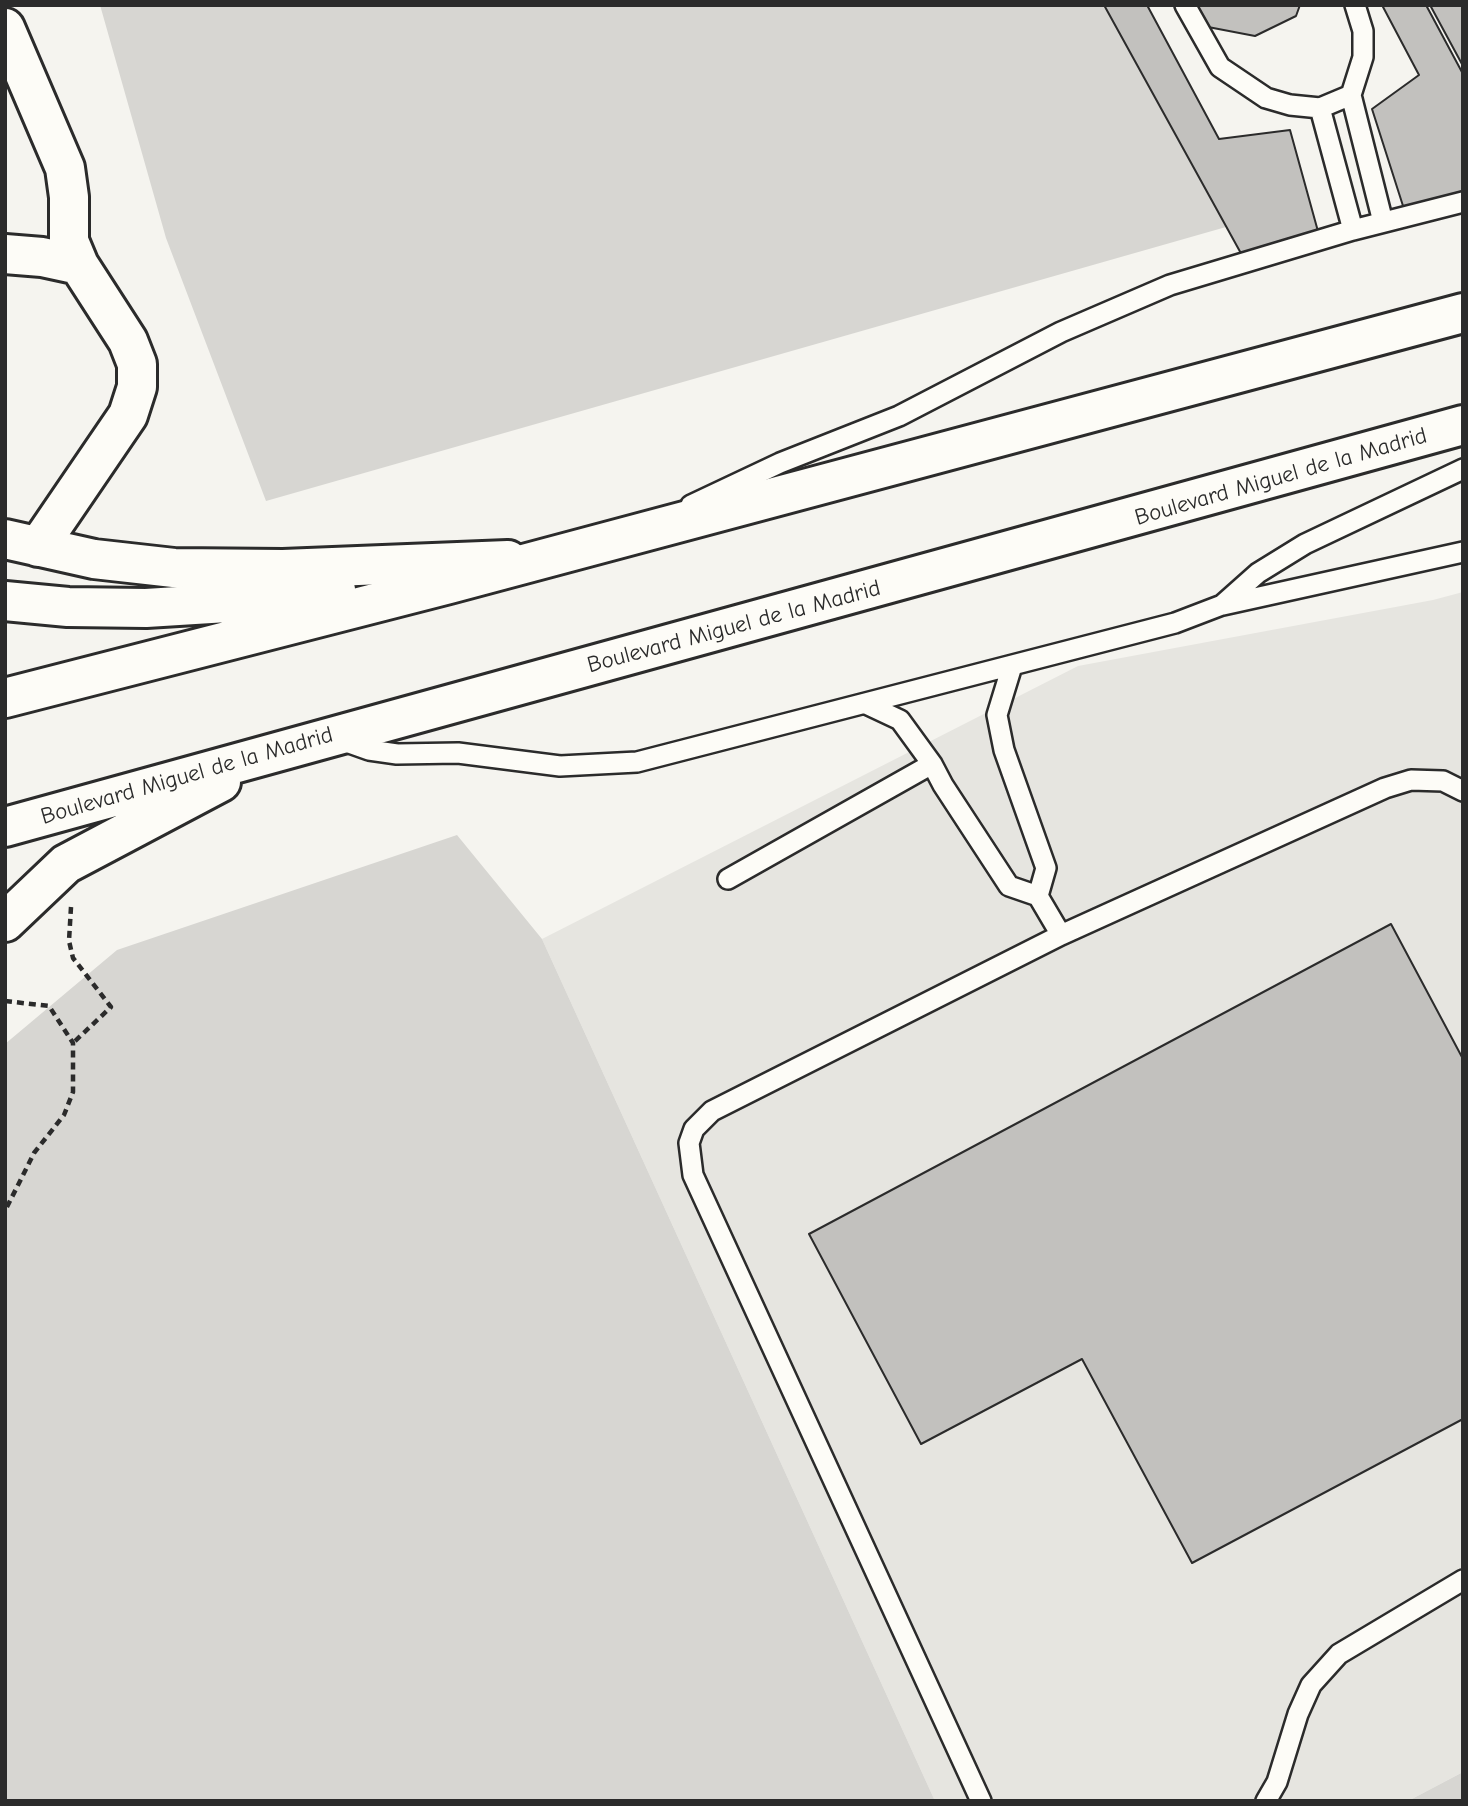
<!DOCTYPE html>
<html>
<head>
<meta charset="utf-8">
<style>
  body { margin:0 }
  #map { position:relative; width:1468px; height:1806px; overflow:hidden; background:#f5f4ef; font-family:"Comic Neue",sans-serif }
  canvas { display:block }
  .frame { position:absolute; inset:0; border:7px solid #2b2b2b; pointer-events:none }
</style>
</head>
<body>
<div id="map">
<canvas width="1468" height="1806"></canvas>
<div class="frame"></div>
</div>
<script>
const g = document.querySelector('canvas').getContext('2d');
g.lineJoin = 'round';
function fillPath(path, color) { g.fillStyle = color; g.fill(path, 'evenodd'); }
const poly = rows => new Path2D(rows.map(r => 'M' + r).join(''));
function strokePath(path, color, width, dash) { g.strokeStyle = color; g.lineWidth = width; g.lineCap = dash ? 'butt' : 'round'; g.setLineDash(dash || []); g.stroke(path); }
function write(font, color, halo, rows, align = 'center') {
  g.font = font + ' "Comic Neue",sans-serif'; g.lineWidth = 6; g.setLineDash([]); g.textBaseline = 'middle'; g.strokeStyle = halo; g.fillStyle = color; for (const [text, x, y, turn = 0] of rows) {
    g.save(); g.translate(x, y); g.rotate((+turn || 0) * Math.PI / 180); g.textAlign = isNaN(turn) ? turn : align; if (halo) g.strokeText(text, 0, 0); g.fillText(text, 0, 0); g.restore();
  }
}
fillPath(poly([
  [1463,592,1463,1772,1408,1801,935,1801,542,939,1078,666,1433,600]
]), '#e6e5e0');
fillPath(poly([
  [100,5,1104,5,1226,227,266,501,166,238],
  [457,835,542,939,935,1801,5,1801,5,1044,117,950],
  [1463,1772,1463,1801,1408,1801]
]), '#d7d6d2');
const building = poly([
  [1104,5,1147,5,1219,139,1290,130,1319,235,1243,257,1104,5],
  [1197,5,1300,5,1296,16,1255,36,1208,27,1197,5],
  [1382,5,1426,5,1463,74,1463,191,1404,209,1372,109,1419,75,1382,5],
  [1430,5,1463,5,1463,66,1430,5],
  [1391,924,1463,1059,1463,1419,1192,1563,1082,1359,921,1444,809,1234,1391,924]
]);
fillPath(building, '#c2c1be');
strokePath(building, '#2b2b2b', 2);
const lane = poly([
  [1185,5,1220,67,1266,98,1290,105,1320,108,1351,95],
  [1355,5,1363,31,1363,57,1351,95,1383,222],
  [1320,108,1353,230],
  [691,505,780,463,899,416,1061,332,1170,285,1353,230,1463,202],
  [1223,605,1463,552],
  [1012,666,997,715,1004,750,1046,868,1038,896,1061,935],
  [866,704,900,720,932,764,943,785,1009,886,1038,896],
  [338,739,369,750,397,754,458,753,560,766,637,762,1175,623,1222,605,1258,573,1305,544,1463,469],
  [728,879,932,764],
  [981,1801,693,1175,689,1143,694,1129,712,1111,1061,935,1385,788,1411,780,1443,781,1463,791],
  [1266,1801,1277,1782,1298,1714,1311,1685,1339,1654,1463,1580]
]);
const street = poly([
  [5,28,65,168,69,197,69,241,79,265,128,341,137,364,137,387,128,415,38,547],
  [5,254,42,257,79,265],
  [5,539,94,559,174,568,283,569,508,560]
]);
const highway = poly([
  [5,601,68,607,146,608,259,601,336,590],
  [5,698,449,584,1463,313],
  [5,827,1463,425],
  [5,922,66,864,221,782]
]);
strokePath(lane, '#2b2b2b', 24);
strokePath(street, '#2b2b2b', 44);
strokePath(highway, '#2b2b2b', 44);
strokePath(poly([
  [71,907,69,941,73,958,111,1007,73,1043],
  [5,1001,49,1006,73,1043,73,1092,64,1115,34,1153,5,1211]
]), '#2b2b2b', 4.5, [7, 5]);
strokePath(lane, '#fdfcf7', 19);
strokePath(street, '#fdfcf7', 38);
strokePath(highway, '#fdfcf7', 38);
write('23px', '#2b2b2b', '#fdfcf7', [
  ["Boulevard Miguel de la Madrid",1281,477,-16],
  ["Boulevard Miguel de la Madrid",734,627,-15],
  ["Boulevard Miguel de la Madrid",187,776,-16]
]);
</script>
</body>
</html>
